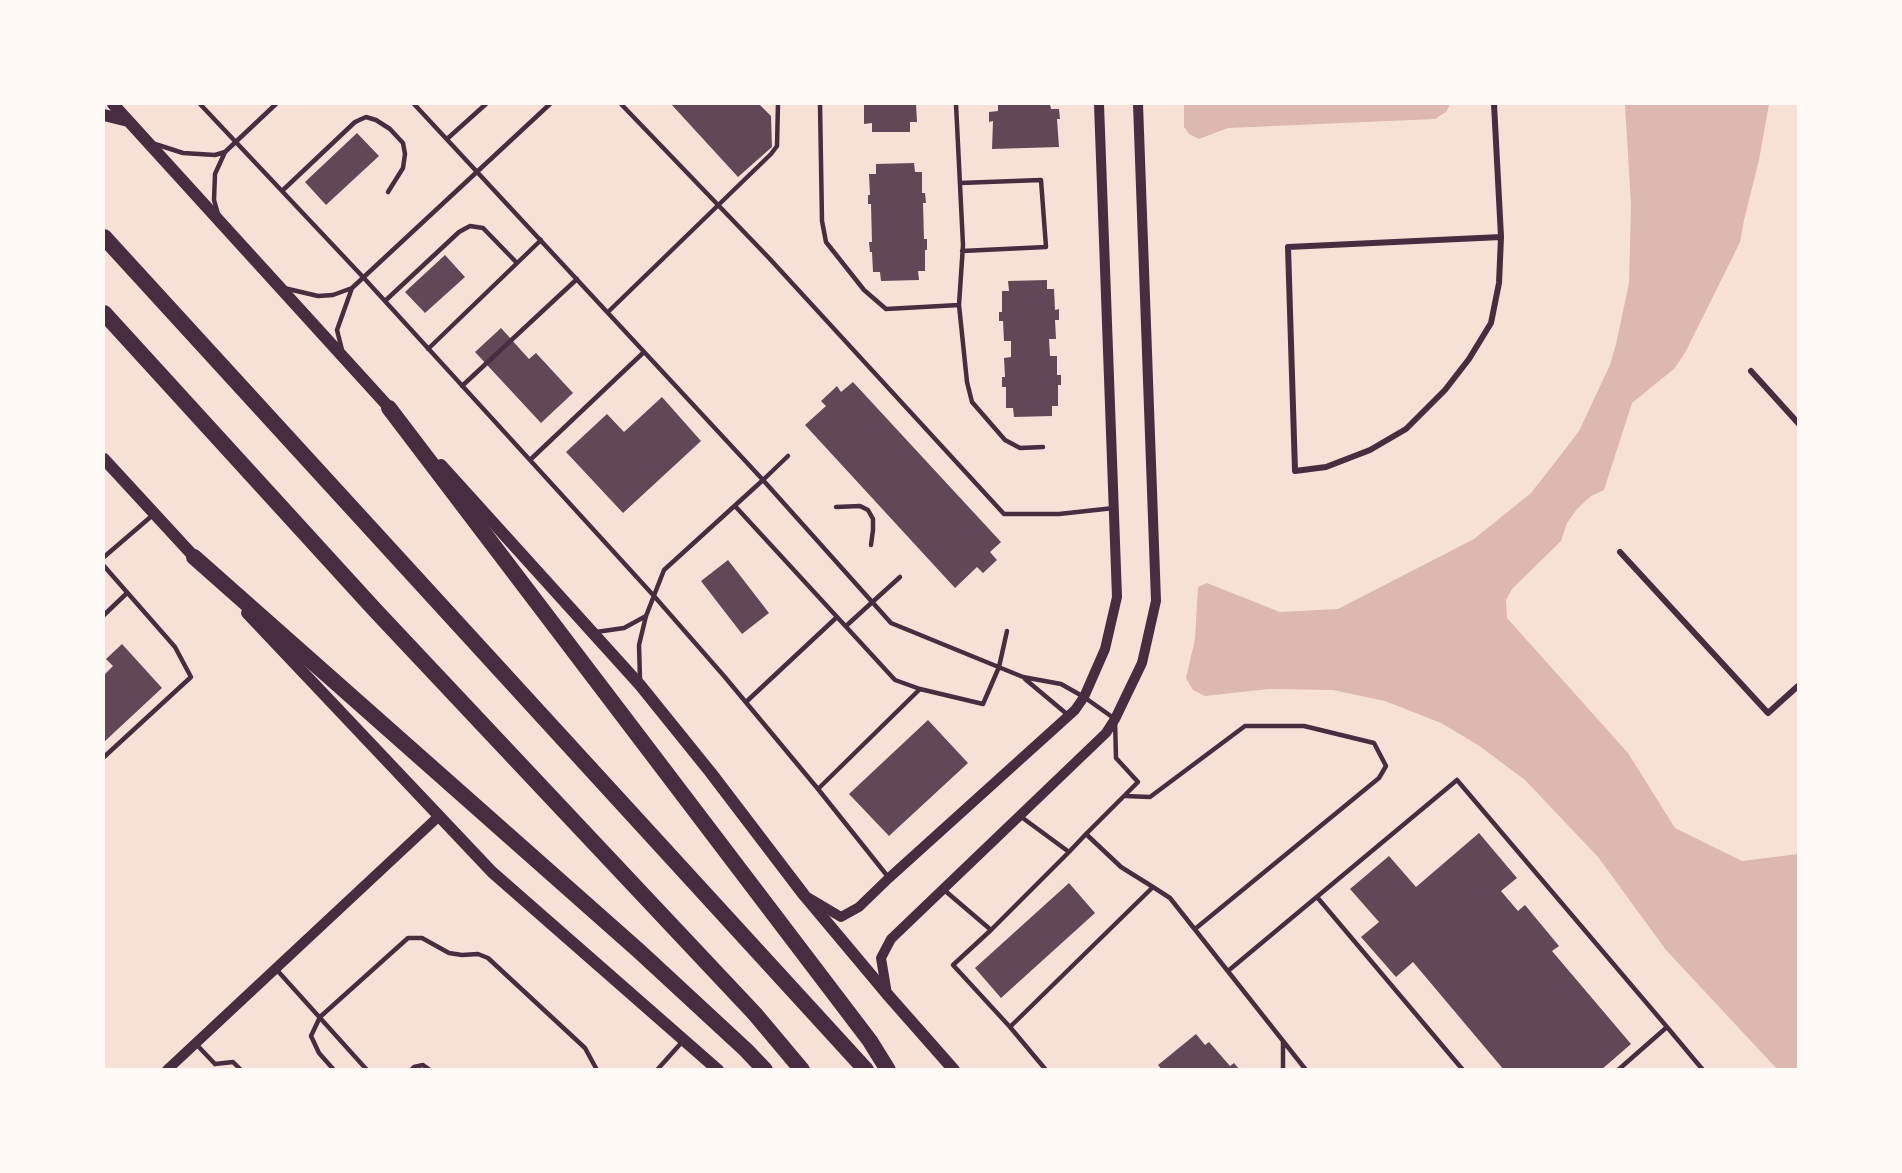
<!DOCTYPE html>
<html>
<head>
<meta charset="utf-8">
<style>
  body { margin:0 }
  #map { position:relative; width:1902px; height:1173px; overflow:hidden; background:#f7e1d7; font-family:Quicksand,sans-serif }
  canvas { display:block }
  .frame { position:absolute; inset:0; border:105px solid #fffaf5; pointer-events:none }
</style>
</head>
<body>
<div id="map">
<canvas width="1902" height="1173"></canvas>
<div class="frame"></div>
</div>
<script>
const g = document.querySelector('canvas').getContext('2d');
g.lineJoin = 'round';
function fillPath(path, color) { g.fillStyle = color; g.fill(path, 'evenodd'); }
const poly = rows => new Path2D(rows.map(r => 'M' + r).join(''));
function strokePath(path, color, width, dash) { g.strokeStyle = color; g.lineWidth = width; g.lineCap = dash ? 'butt' : 'round'; g.setLineDash(dash || []); g.stroke(path); }
fillPath(poly([
  [1184,104,1450,104,1446,112,1435,119,1228,128,1199,139,1189,134,1184,127],
  [1625,104,1769,104,1759,160,1744,220,1740,242,1686,351,1675,368,1632,403,1604,490,1591,496,1577,509,1567,523,1561,541,1512,589,1506,600,1507,618,1628,753,1675,828,1742,861,1798,854,1798,1069,1777,1069,1666,950,1598,857,1525,780,1478,745,1441,723,1385,701,1333,690,1269,689,1205,696,1193,690,1186,678,1195,639,1198,587,1207,583,1280,612,1338,609,1474,539,1531,493,1563,452,1579,431,1610,365,1616,344,1629,283,1631,205]
]), '#dcb8b0');
fillPath(poly([
  [671,104,759,104,771,116,772,147,738,177],
  [864,104,916,104,917,122,910,122,910,132,872,132,872,123,864,124],
  [998,104,1050,104,1051,109,1059,109,1060,119,1057,119,1059,147,992,149,993,121,989,122,989,112,998,111],
  [357,133,379,156,326,205,305,182],
  [914,163,915,172,922,172,922,193,925,193,926,203,923,203,924,239,927,239,927,250,925,250,925,271,918,271,919,280,881,281,880,272,873,272,872,252,870,252,869,242,872,242,871,204,868,204,868,195,870,195,869,174,876,174,876,164],
  [445,255,465,277,425,313,405,292],
  [1047,280,1047,289,1054,289,1055,310,1059,309,1059,320,1055,320,1056,339,1049,339,1050,356,1057,356,1057,375,1061,375,1061,385,1058,385,1058,406,1052,406,1052,416,1014,417,1013,408,1006,408,1006,387,1002,387,1002,377,1005,377,1004,358,1011,357,1011,341,1004,341,1003,321,999,321,999,312,1002,312,1002,291,1009,291,1008,281],
  [501,328,529,359,536,353,573,393,541,423,475,352],
  [853,382,1001,542,990,552,997,560,983,573,977,567,955,588,805,425,826,406,821,401,837,386,841,392],
  [662,397,701,441,623,513,566,452,607,414,624,432],
  [728,560,769,613,742,634,701,581],
  [122,644,162,688,104,742,104,675,113,666,106,659],
  [928,720,968,763,889,836,849,794],
  [1479,833,1517,878,1501,891,1518,911,1525,905,1559,946,1552,951,1631,1044,1601,1070,1504,1070,1413,962,1396,977,1361,937,1379,922,1350,889,1389,856,1416,887],
  [1069,883,1095,913,1001,998,975,968],
  [1196,1034,1205,1045,1209,1042,1230,1066,1234,1063,1240,1070,1162,1070,1158,1065]
]), '#644757');
strokePath(poly([
  [200,104,363,277,654,596,724,676,818,789],
  [414,104,763,480,788,456],
  [621,104,769,258,1004,514,1059,514,1114,508],
  [820,104,822,221,826,242,864,290,886,309,959,305],
  [956,104,963,245,959,305,967,382,972,402,1005,440,1020,448,1043,447],
  [447,139,486,104],
  [155,144,183,153,215,155,225,152],
  [960,183,1041,180,1046,247,962,251],
  [282,191,355,122,366,117,376,120,390,129,403,143,405,154,403,168,388,192],
  [218,214,214,200,215,174,225,152,276,104],
  [284,288,318,296,333,295,352,288],
  [385,301,459,232,470,226,483,228,517,263],
  [608,312,771,154,777,146,778,104],
  [428,349,541,240],
  [342,350,337,330,352,288,550,104],
  [462,386,577,279],
  [530,460,644,352],
  [735,506,895,680,920,689],
  [836,507,860,506,868,510,873,519,873,530,871,545],
  [104,557,154,514],
  [104,566,175,647,191,677,104,757],
  [104,615,127,593],
  [646,616,664,570,763,480,891,623,1023,677,1061,684,1084,697,1115,719,1116,758,1138,782,1086,834,1121,867,1153,887],
  [846,626,900,577],
  [596,632,624,628,646,616,639,645,640,679],
  [1025,679,1068,715],
  [746,702,837,617],
  [1125,796,1150,797,1245,726,1304,726,1374,743,1386,766,1379,778,1195,929],
  [1020,816,1069,852,1086,834],
  [889,878,818,789,920,689,983,704,999,667,1007,631],
  [943,889,991,930,1069,852],
  [1317,897,1463,1070],
  [991,930,953,965,1010,1027],
  [276,969,367,1070],
  [1228,971,1457,780,1667,1027,1618,1070],
  [1667,1027,1703,1070],
  [196,1044,215,1064],
  [215,1064,233,1062,241,1070],
  [334,1070,319,1053,311,1036,320,1017,408,938,422,938,449,953,462,955,478,954,488,958,585,1048,597,1070],
  [411,1070,414,1067,423,1065,430,1070],
  [657,1070,682,1042],
  [1046,1070,1010,1027,1153,887,1170,898,1306,1070],
  [1283,1070,1283,1041]
]), '#4a2c40', 4.5);
strokePath(poly([
  [1494,104,1501,237,1499,283,1491,323,1469,359,1445,390,1406,429,1370,450,1326,467,1295,471,1288,247,1501,237],
  [1751,371,1798,423],
  [1620,552,1768,713,1798,686]
]), '#4a2c40', 6);
strokePath(poly([
  [809,898,841,917,859,907,889,878,1075,710,1084,697,1105,649,1117,597,1099,104],
  [887,994,881,958,891,939,1106,733,1115,719,1142,663,1156,601,1138,104],
  [167,1070,439,816]
]), '#4a2c40', 10);
strokePath(poly([
  [113,104,395,414],
  [104,115,128,121],
  [104,459,198,561],
  [441,465,640,685,711,773,804,895,887,994,954,1070],
  [247,613,492,872,718,1070]
]), '#4a2c40', 12);
strokePath(poly([
  [104,237,866,1070],
  [104,313,375,610,755,1014,802,1070],
  [389,408,870,1041,888,1070],
  [194,557,639,951,746,1050,765,1070]
]), '#4a2c40', 16);
</script>
</body>
</html>
